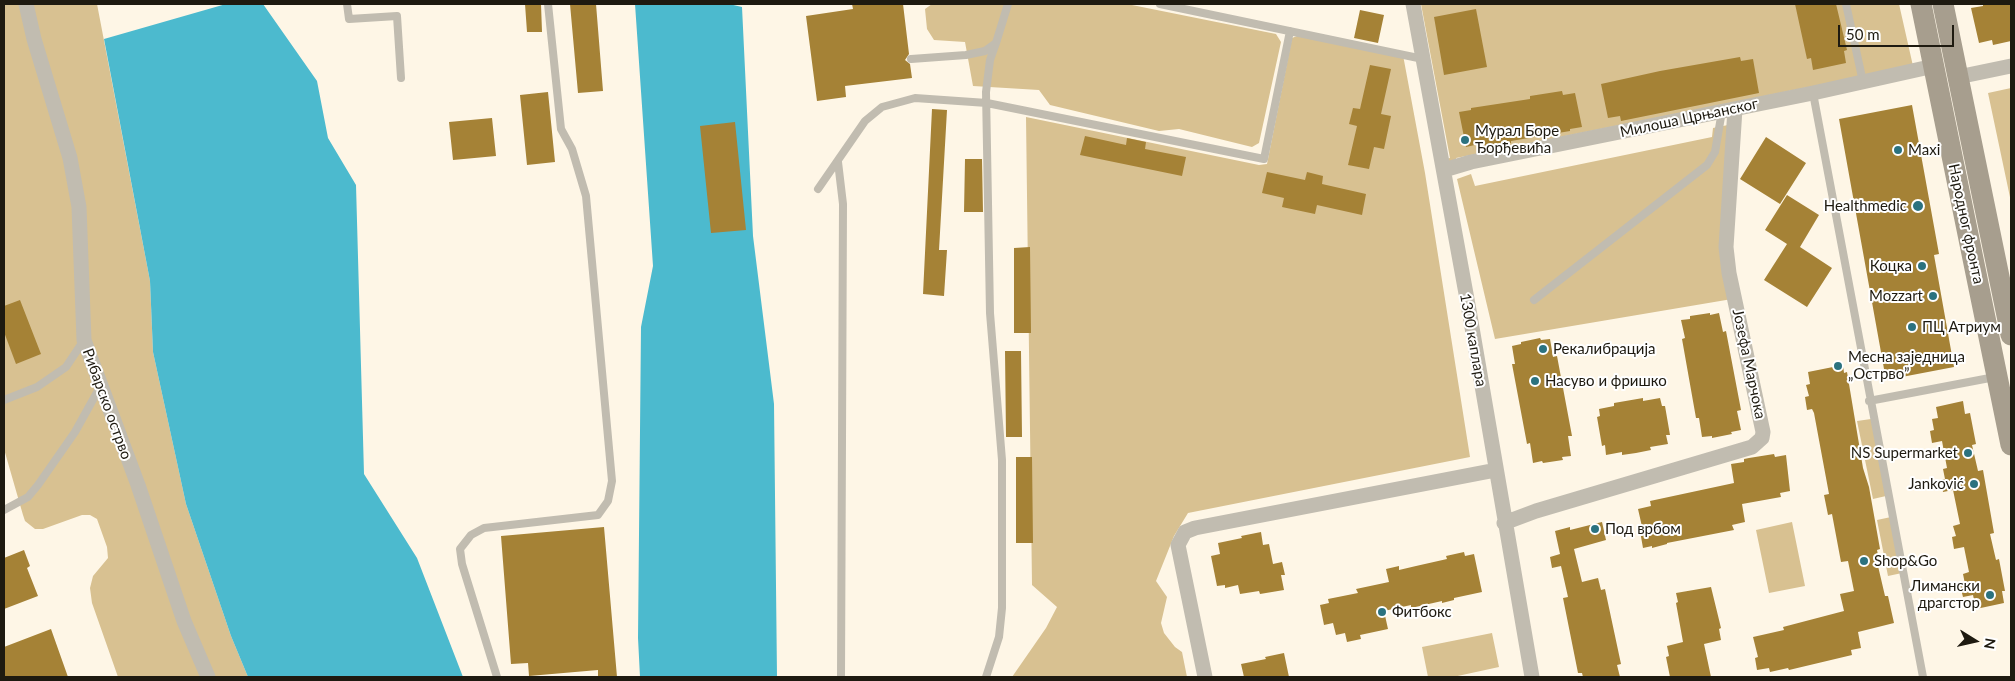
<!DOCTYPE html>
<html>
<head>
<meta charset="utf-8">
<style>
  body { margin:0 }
  #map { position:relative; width:2015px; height:681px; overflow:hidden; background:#fef6e6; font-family:Lato,sans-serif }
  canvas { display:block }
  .frame { position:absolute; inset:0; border:5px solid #1e1a10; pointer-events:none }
  .north { position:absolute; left:1950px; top:616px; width:50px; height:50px; -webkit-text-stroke:4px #fff; paint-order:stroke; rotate:100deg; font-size:14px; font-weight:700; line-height:20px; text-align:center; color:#1e1a10 }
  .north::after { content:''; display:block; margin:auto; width:18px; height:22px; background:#1e1a10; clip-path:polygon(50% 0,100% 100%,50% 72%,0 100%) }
  .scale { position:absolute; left:1838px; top:25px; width:116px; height:22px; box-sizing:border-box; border:2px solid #1e1a10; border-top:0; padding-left:6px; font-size:15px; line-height:18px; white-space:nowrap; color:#1e1a10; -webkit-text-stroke:4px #fff; paint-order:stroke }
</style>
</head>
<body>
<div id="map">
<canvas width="2015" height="681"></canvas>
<div class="frame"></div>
<div class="north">N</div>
<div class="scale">50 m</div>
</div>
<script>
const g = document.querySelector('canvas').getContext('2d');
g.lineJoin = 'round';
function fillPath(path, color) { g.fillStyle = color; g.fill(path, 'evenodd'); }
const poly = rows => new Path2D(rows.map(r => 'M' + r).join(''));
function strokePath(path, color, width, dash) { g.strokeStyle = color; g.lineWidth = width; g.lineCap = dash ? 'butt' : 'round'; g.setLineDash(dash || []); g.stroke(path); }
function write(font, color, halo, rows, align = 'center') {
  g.font = font + ' Lato,sans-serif'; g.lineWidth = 4; g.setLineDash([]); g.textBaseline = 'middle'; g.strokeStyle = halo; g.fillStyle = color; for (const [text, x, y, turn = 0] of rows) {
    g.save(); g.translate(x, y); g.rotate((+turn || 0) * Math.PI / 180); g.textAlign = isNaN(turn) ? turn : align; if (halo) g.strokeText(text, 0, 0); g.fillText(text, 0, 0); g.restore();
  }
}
fillPath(poly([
  [4,4,97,4,150,281,153,352,186,504,231,636,248,677,118,677,92,603,90,588,93,576,108,558,107,547,97,519,90,515,82,515,43,529,35,529,25,521,23,515,4,449],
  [932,4,1127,4,1276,34,1281,42,1259,143,1252,147,1179,129,1159,131,1050,105,1039,90,973,86,965,42,934,40,927,29,925,9],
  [1421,4,1899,4,1913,66,1456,158,1458,166,1441,160,1450,158],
  [1302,34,1403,55,1425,173,1470,457,1188,513,1174,536,1156,581,1167,597,1161,623,1164,633,1175,647,1182,652,1187,677,1012,677,1046,628,1057,607,1032,585,1026,117,1259,165,1267,164,1292,38],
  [2011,88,2011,202,1988,93],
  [1733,124,1732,299,1495,339,1457,179,1471,174,1475,186,1712,137,1713,128],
  [1871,419,1886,496,1873,499,1857,421],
  [1891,517,1902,573,1888,576,1877,520],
  [1792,522,1805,586,1769,593,1756,530],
  [1492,633,1499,667,1453,677,1428,677,1422,647]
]), '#d8c191');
fillPath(poly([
  [226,4,263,4,317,81,328,138,356,185,364,474,417,558,463,677,248,677,231,636,186,504,153,352,150,281,104,39],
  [635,4,729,4,742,7,753,236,774,404,777,677,640,677,638,638,641,327,653,266]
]), '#4cbace');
fillPath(poly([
  [525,4,541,4,542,32,527,32],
  [570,4,596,4,603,91,578,93],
  [852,4,903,4,909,54,905,60,910,64,912,78,845,86,846,97,817,101,806,16,853,9],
  [1795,4,1836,4,1847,50,1844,51,1846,63,1813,70,1811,58,1807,59],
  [1983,4,2011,4,2011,41,1993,45,1992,40,1979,43,1971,8,1983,6],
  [1476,9,1487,67,1444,75,1434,17],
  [1360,10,1384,15,1378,43,1354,38],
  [1740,57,1741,61,1753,59,1759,93,1621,121,1620,116,1608,118,1601,84,1660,71],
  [1370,65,1391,69,1381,114,1391,116,1384,149,1374,147,1369,169,1348,165,1357,126,1349,124,1353,108,1360,109],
  [1562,91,1563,95,1575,93,1582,127,1570,129,1570,131,1511,141,1511,143,1479,149,1479,144,1466,147,1459,112,1471,110,1471,108,1530,99,1530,96],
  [548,92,555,162,527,165,520,95],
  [1912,105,1939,254,1934,255,1954,367,1886,380,1839,119],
  [932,109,947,110,939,250,947,250,944,296,923,294],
  [492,118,496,156,453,160,449,122],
  [735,122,746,230,711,233,700,126],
  [1085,136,1126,145,1127,138,1146,142,1145,149,1186,157,1182,176,1080,155],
  [1766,137,1806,163,1780,204,1740,179],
  [965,159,982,159,983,212,964,212],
  [1267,172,1305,180,1307,172,1323,176,1322,184,1366,194,1362,215,1317,205,1315,214,1282,207,1284,198,1262,193],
  [1787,195,1819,215,1800,247,1832,268,1807,307,1764,280,1787,244,1765,230],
  [1030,247,1031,333,1014,333,1014,248],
  [20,300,41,354,16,364,4,332,4,306],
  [1710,313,1710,315,1719,313,1723,332,1726,331,1741,410,1737,411,1741,430,1731,432,1732,434,1712,438,1712,436,1702,437,1699,418,1696,418,1682,339,1685,338,1681,320,1690,319,1690,316],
  [1540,338,1541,340,1550,339,1553,357,1557,356,1572,436,1568,436,1571,456,1562,457,1563,460,1543,463,1542,461,1533,463,1530,443,1527,444,1512,364,1515,364,1512,346,1521,344,1521,342],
  [1005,351,1021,351,1022,437,1006,437],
  [1843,365,1844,373,1847,372,1863,468,1869,487,1880,549,1877,550,1880,566,1878,566,1885,596,1888,596,1894,623,1858,632,1861,648,1851,650,1852,655,1789,670,1788,668,1770,672,1769,668,1757,670,1755,658,1758,657,1753,637,1784,630,1783,627,1844,611,1840,594,1854,591,1848,561,1841,562,1832,514,1828,515,1824,495,1829,494,1814,413,1812,409,1807,410,1805,397,1809,396,1806,385,1810,384,1808,372],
  [1643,398,1643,401,1660,398,1662,406,1665,406,1670,435,1666,435,1668,444,1650,447,1651,450,1636,453,1622,455,1622,452,1606,455,1605,445,1602,446,1597,417,1600,416,1599,409,1614,406,1614,403],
  [1963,401,1965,414,1970,413,1976,444,1972,445,1978,471,1983,470,1994,533,1990,534,1996,560,1999,559,2005,591,2002,591,2004,603,1976,609,1973,595,1963,597,1960,585,1965,584,1963,574,1969,572,1964,547,1954,549,1952,537,1956,536,1953,526,1960,524,1953,490,1943,492,1941,480,1945,479,1943,469,1947,468,1942,441,1932,443,1930,431,1934,430,1932,419,1938,418,1936,407],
  [1774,454,1775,457,1786,455,1790,491,1780,493,1781,497,1742,504,1745,522,1732,525,1734,530,1667,543,1667,544,1652,548,1652,546,1643,548,1640,531,1643,531,1638,509,1651,506,1650,501,1734,483,1731,464,1744,462,1744,459,1749,458],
  [1016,457,1032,457,1033,543,1016,543],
  [1602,522,1606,540,1574,549,1582,582,1598,578,1601,590,1605,589,1621,664,1617,665,1620,677,1583,677,1582,673,1578,673,1563,598,1568,597,1561,566,1552,568,1550,557,1560,554,1555,531,1570,527,1570,530],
  [604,527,617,677,598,677,598,670,529,676,528,663,511,664,501,536],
  [1261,532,1263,545,1269,544,1273,564,1282,562,1285,575,1281,575,1284,590,1260,594,1259,591,1240,594,1238,585,1225,588,1225,585,1217,586,1211,556,1220,554,1218,543,1242,538,1241,536],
  [24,550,30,566,27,568,38,596,4,609,4,558],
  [1464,552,1465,556,1474,554,1482,592,1454,598,1454,600,1442,603,1442,601,1411,608,1411,605,1384,611,1388,629,1360,635,1361,639,1347,642,1345,633,1336,635,1333,623,1324,625,1320,605,1329,603,1328,599,1358,593,1356,589,1389,582,1386,569,1399,566,1399,570,1416,566,1447,559,1446,556],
  [1711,587,1721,628,1719,629,1721,640,1704,644,1711,677,1670,677,1666,657,1669,656,1667,646,1683,642,1676,603,1678,602,1676,593],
  [51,629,68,677,4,677,4,647],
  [1284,653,1289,677,1244,677,1241,664,1266,659,1265,657]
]), '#a58236');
strokePath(poly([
  [347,4,349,19,397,16,401,78],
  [1160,4,1423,59],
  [1846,4,1863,82],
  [911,59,966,55,985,51,996,43,1008,4],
  [1813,93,1923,677],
  [838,162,843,204,841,677],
  [818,189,865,121,882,107,915,98,987,103,1264,159,1290,31],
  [1534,300,1707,165,1715,152,1722,111],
  [4,400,37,387,66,367,84,340],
  [1869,401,1995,377],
  [4,510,28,497,38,485,75,432,100,387],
  [497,677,462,564,460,549,471,535,484,528,598,515,608,501,612,481,586,196,572,149,561,129,548,4],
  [986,677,999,637,1002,608,1002,460,990,313,986,92,990,60,996,43]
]), '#c1bcb0', 8);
strokePath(poly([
  [26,4,34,39,70,158,79,207,84,340,138,485,184,621,208,677],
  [1413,4,1469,310,1532,677],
  [1958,77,2011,66],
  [1444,170,1471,162,1813,93,1934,66],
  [1504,523,1536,511,1752,447,1762,438,1763,432,1729,273,1726,247,1735,109],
  [1205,677,1178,545,1185,532,1195,528,1496,470]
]), '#c1bcb0', 15);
strokePath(poly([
  [1921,4,2011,445],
  [1943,4,2011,335]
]), '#a79e8e', 21);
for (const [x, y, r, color] of [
  [1465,140,5,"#2b727f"],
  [1898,150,5,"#2b727f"],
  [1918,206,6,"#2b727f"],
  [1922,266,5,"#2b727f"],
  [1933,296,5,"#2b727f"],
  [1912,327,5,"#2b727f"],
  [1543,349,5,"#2b727f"],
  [1838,366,5,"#2b727f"],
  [1535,381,5,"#2b727f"],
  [1968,453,5,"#2b727f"],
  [1974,484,5,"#2b727f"],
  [1595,529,5,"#2b727f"],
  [1864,561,5,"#2b727f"],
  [1990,595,5,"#2b727f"],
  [1382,612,5,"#2b727f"]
]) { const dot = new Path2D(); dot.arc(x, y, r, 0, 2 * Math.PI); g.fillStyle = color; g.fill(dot); strokePath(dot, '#fff', 2); }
write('15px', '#1e1a10', '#fff', [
  ["Милоша Црњанског",1689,118,-12],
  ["Народног фронта",1966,224,78],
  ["1300 каплара",1473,340,80],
  ["Јозефа Марчока",1749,364,78],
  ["Рибарско острво",107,404,70]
]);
write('15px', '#1e1a10', '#fff', [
  ["Мурал Боре",1475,131],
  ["Ђорђевића",1475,148],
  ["Maxi",1908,150],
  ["Healthmedic",1907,206,"right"],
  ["Коцка",1912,266,"right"],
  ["Mozzart",1923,296,"right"],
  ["ПЦ Атриум",1922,327],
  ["Рекалибрација",1553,349],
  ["Месна заједница",1848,357],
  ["„Острво”",1848,374],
  ["Насуво и фришко",1545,381],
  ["NS Supermarket",1958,453,"right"],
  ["Janković",1964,484,"right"],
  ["Под врбом",1605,529],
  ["Shop&Go",1874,561],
  ["Лимански",1980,586,"right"],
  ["драгстор",1980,603,"right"],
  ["Фитбокс",1392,612]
], 'left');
</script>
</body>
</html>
